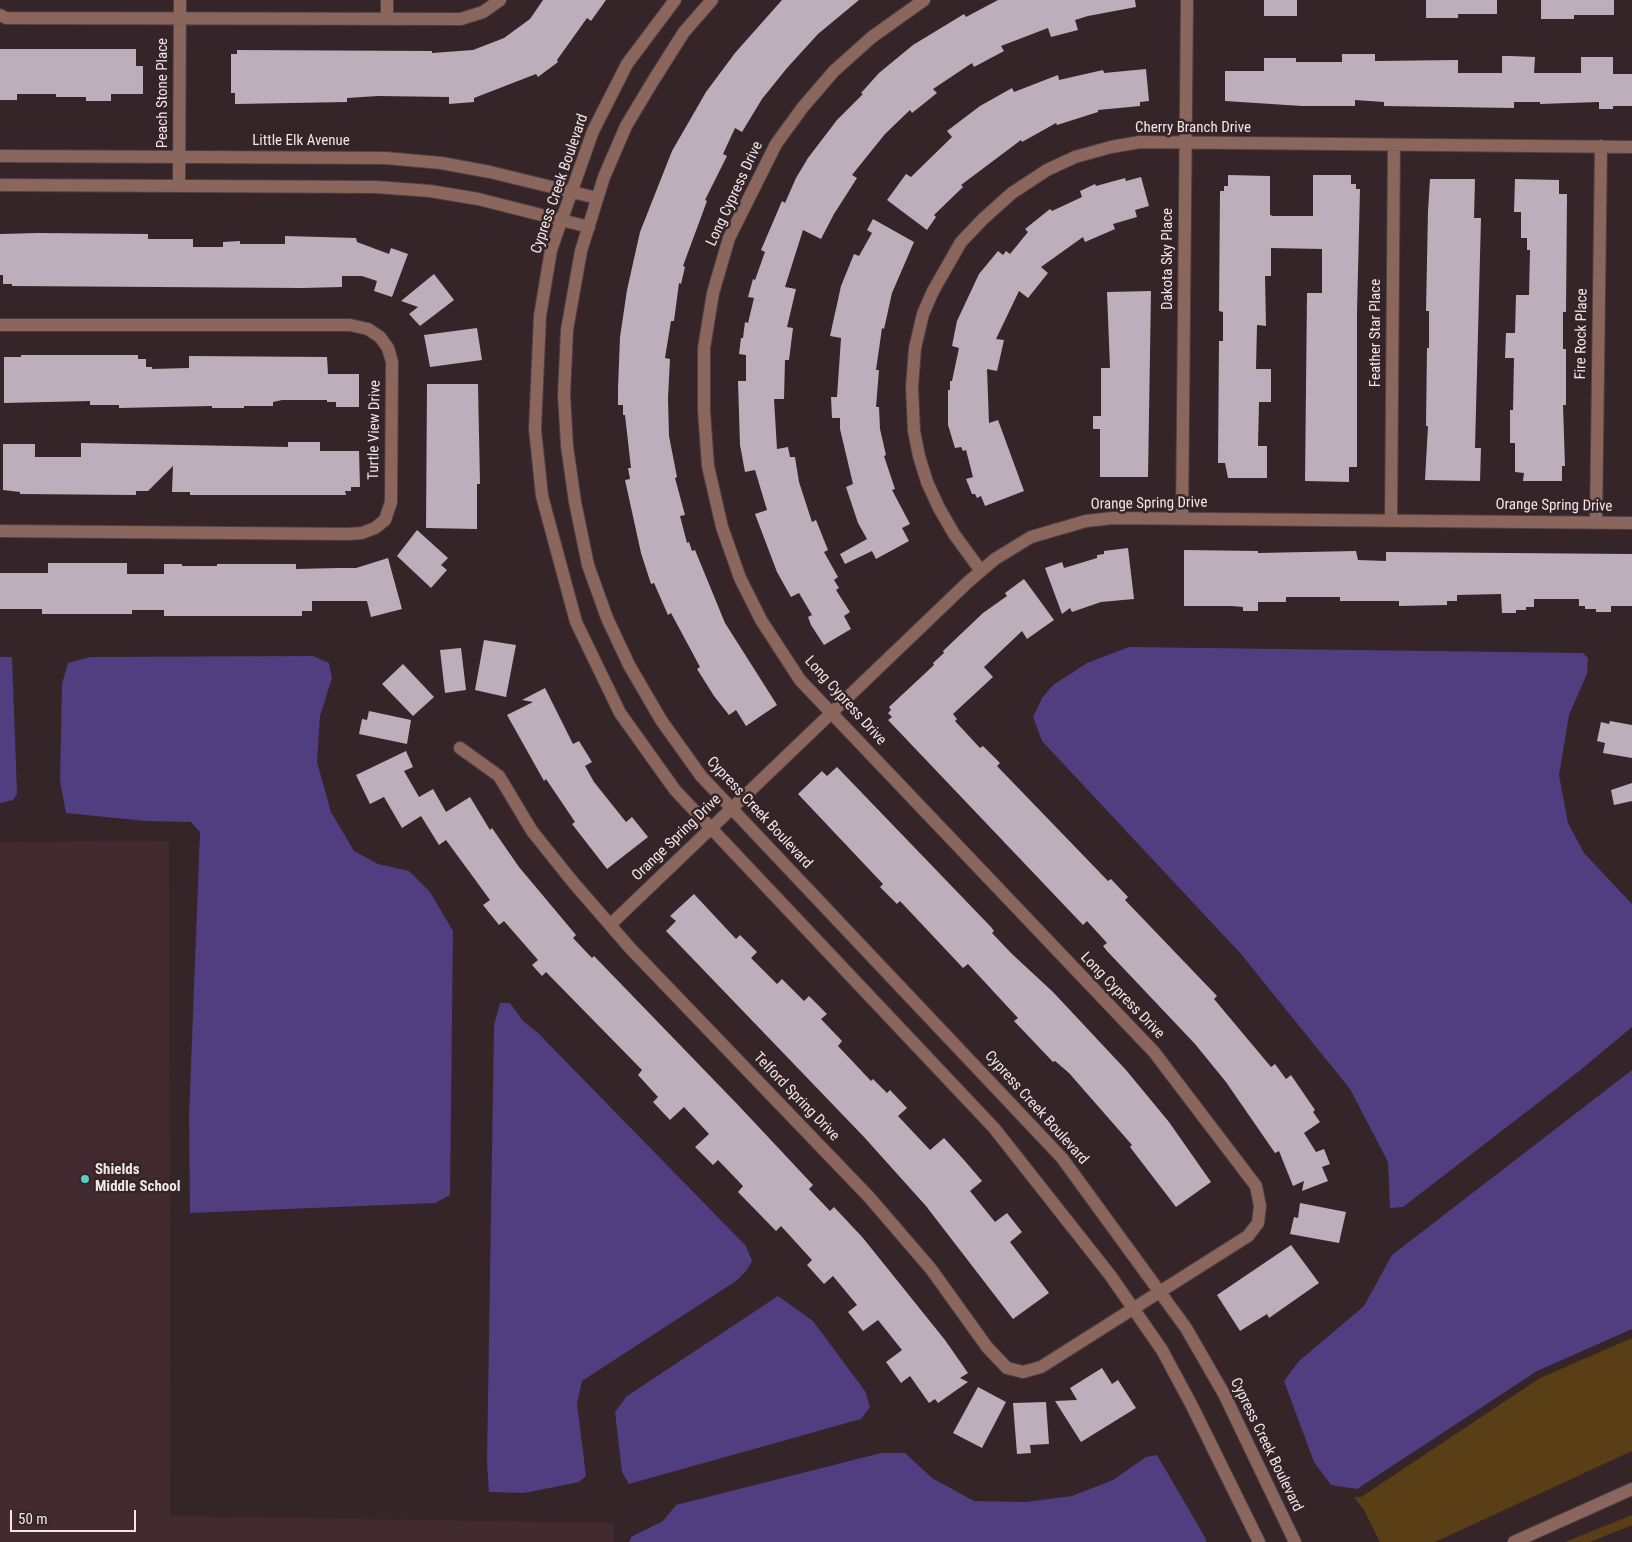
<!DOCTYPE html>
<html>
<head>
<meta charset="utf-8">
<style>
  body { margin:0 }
  #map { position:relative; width:1632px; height:1542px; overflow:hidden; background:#352428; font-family:"Roboto Condensed",sans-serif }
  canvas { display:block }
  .scale { position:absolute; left:10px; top:1510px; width:126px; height:22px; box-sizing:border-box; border:2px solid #f0e5e7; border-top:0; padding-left:6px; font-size:15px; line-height:18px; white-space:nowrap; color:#f0e5e7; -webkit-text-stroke:4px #352428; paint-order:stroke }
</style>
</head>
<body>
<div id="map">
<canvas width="1632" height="1542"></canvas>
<div class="scale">50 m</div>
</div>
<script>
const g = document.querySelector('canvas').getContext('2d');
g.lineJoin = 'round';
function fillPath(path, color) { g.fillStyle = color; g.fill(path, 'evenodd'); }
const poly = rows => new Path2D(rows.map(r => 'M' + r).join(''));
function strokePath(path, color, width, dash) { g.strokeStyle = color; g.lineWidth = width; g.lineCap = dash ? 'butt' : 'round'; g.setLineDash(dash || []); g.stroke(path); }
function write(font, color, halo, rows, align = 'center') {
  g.font = font + ' "Roboto Condensed",sans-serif'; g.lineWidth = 5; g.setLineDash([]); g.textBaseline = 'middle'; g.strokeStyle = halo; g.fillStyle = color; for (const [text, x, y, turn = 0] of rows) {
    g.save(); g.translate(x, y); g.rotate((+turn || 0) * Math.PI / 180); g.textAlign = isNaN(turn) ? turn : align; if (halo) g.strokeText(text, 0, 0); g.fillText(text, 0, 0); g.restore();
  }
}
fillPath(poly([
  [169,841,170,1516,614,1523,614,1542,0,1542,0,842]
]), '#422a30');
fillPath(poly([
  [1632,1338,1632,1451,1435,1542,1380,1542,1364,1510,1354,1497,1361,1497,1540,1378],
  [1632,1515,1632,1525,1590,1542,1565,1542]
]), '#5a3e16');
fillPath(poly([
  [1129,647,1583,653,1588,658,1587,674,1569,715,1559,775,1568,823,1584,853,1632,904,1632,1027,1578,1072,1403,1207,1390,1208,1388,1162,1350,1089,1241,954,1042,741,1033,717,1042,698,1053,685,1087,663],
  [313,656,329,663,332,678,320,716,317,762,331,812,354,851,378,864,409,871,430,892,453,931,450,1195,435,1203,190,1213,189,1117,200,832,191,822,145,821,66,813,60,781,62,684,68,663,90,657],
  [0,657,12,657,17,794,13,800,0,803],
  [500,1003,510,1003,523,1021,538,1033,746,1246,752,1261,746,1271,736,1281,582,1381,577,1403,586,1476,579,1482,524,1493,489,1492,487,1462,494,1025],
  [1632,1070,1632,1329,1537,1371,1357,1489,1331,1485,1314,1462,1284,1381,1299,1361,1364,1306,1392,1255],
  [778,1296,813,1321,865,1391,870,1407,861,1419,629,1484,622,1472,615,1412,627,1396],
  [881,1453,905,1453,932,1478,974,1501,1026,1502,1072,1496,1113,1480,1146,1457,1157,1455,1206,1539,1206,1542,629,1542,631,1537,663,1521,676,1505]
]), '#503e81');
fillPath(poly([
  [543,0,606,0,591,21,587,18,557,60,558,62,538,77,536,74,474,98,474,102,449,104,449,97,378,96,347,98,347,102,235,104,235,93,231,93,231,54,237,54,237,50,432,51,432,53,473,50,504,38,530,19],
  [782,0,859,0,818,34,787,68,762,99,742,132,735,128,723,154,727,156,705,200,707,201,683,266,685,267,681,284,679,283,674,321,671,321,665,358,670,359,668,398,669,436,677,477,675,478,685,515,680,516,687,543,689,542,692,551,695,550,725,623,777,705,746,726,736,710,729,715,714,696,697,669,700,667,671,613,668,615,654,583,651,584,641,553,625,480,630,479,628,468,631,468,625,415,623,415,623,405,618,405,618,388,620,337,627,290,640,232,672,151,706,92,735,53],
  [998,0,1135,0,1136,7,1088,16,1075,20,1078,30,1051,37,1048,28,1001,46,1004,51,974,67,972,63,933,89,937,93,912,113,910,110,885,134,852,175,857,178,834,214,821,239,803,230,785,287,796,289,787,327,793,328,789,360,785,360,784,399,774,399,777,449,788,447,790,457,795,457,799,482,812,522,816,520,828,550,824,552,838,577,834,580,839,588,836,590,850,612,844,616,851,629,824,645,811,625,808,617,812,615,799,593,791,597,777,572,755,514,767,510,755,470,745,472,740,445,738,381,746,381,746,355,739,354,741,338,743,338,745,322,748,323,754,298,748,297,753,279,755,280,765,252,761,250,782,201,785,203,796,178,808,158,837,120,863,94,861,93,879,73,913,45,964,14,966,17],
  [1264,0,1297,0,1297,16,1264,16],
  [1426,0,1497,0,1497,14,1458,14,1458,18,1426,18],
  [1541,0,1614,0,1614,15,1574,15,1574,19,1541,19],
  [0,49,136,49,136,66,143,66,143,94,111,94,111,101,86,101,86,97,56,97,56,94,17,94,17,100,0,100],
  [1342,54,1375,54,1375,61,1458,60,1458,73,1502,73,1502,56,1511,56,1535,57,1534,73,1581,73,1581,57,1613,57,1613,74,1632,74,1632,106,1613,106,1613,109,1599,109,1599,102,1540,104,1540,102,1514,102,1514,108,1384,106,1384,102,1355,100,1355,106,1302,106,1225,101,1225,71,1264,71,1264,58,1296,58,1296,62,1342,62],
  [1146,69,1149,101,1140,102,1140,106,1098,110,1098,112,1057,125,1056,123,1022,142,1021,140,961,185,963,187,934,215,936,217,927,230,887,200,906,174,911,177,952,137,947,131,980,106,1012,88,1014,92,1058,75,1059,80,1103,70,1104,73],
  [1228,175,1270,176,1270,215,1273,216,1313,216,1313,175,1351,175,1351,184,1356,184,1356,189,1360,189,1357,312,1357,467,1349,467,1349,482,1305,481,1307,293,1322,293,1322,249,1271,248,1271,276,1265,276,1266,326,1257,325,1256,369,1271,369,1271,402,1259,402,1258,446,1267,446,1267,478,1228,478,1225,463,1218,463,1219,341,1223,341,1223,312,1219,311,1220,191,1224,191,1224,186,1228,186],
  [1141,177,1149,206,1135,210,1137,217,1113,224,1115,229,1085,242,1083,237,1041,267,1048,273,1028,298,1019,291,996,339,1004,340,997,371,987,369,989,423,998,420,1024,491,985,506,981,496,977,498,975,494,972,494,966,479,973,477,966,450,963,451,961,447,955,448,948,425,948,390,950,390,950,381,952,381,959,348,952,346,957,321,979,274,998,251,1003,255,1006,251,1010,254,1028,232,1025,229,1050,209,1052,211,1082,197,1080,191,1095,184,1096,186,1125,178,1126,181],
  [1430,179,1475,179,1474,218,1481,218,1475,448,1481,448,1480,481,1425,480,1428,426,1426,426,1427,348,1429,348,1429,311,1426,311,1428,211],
  [1515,179,1559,180,1559,194,1567,194,1566,312,1563,312,1563,349,1566,349,1566,405,1563,405,1565,466,1562,466,1562,481,1523,481,1524,473,1515,472,1515,443,1510,443,1510,410,1513,410,1514,358,1505,358,1506,333,1515,333,1516,295,1529,295,1530,250,1527,250,1527,238,1521,238,1521,212,1514,212],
  [873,219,914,242,892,293,884,329,882,328,876,370,879,370,876,407,879,407,880,429,886,455,884,456,895,489,892,490,910,524,902,528,909,541,876,559,872,551,845,564,840,554,867,539,858,523,846,487,853,484,840,429,840,418,832,418,831,397,837,397,841,338,830,336,841,286,854,254,859,256,872,233,867,230],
  [38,233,148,234,148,239,193,239,193,247,223,247,223,242,240,241,240,244,285,244,285,236,356,238,357,242,389,254,391,248,408,254,392,297,374,291,377,281,362,276,342,276,342,287,303,288,12,286,12,284,3,284,3,275,0,275,0,234],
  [434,274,454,300,420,326,409,314,418,307,401,301],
  [1151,291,1148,477,1100,477,1100,429,1093,429,1093,416,1101,416,1101,368,1110,368,1107,292],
  [477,328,482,360,430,367,424,335],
  [21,355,138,355,138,359,146,359,146,367,152,367,152,369,189,368,189,356,327,357,328,374,359,374,359,407,336,407,336,402,327,402,327,400,282,400,273,402,273,406,244,406,244,408,212,408,212,406,119,408,119,405,90,405,90,401,4,403,4,357,21,357],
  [427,384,478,384,480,484,477,484,477,529,426,528],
  [288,442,320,442,320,451,359,451,360,487,351,487,351,491,345,491,346,495,190,495,190,492,172,492,173,466,148,491,136,491,136,495,20,494,20,492,3,490,3,444,35,444,35,457,81,457,81,443,288,447],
  [417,530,448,558,441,565,447,570,431,588,397,556],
  [1128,548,1134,599,1101,602,1072,612,1070,608,1062,614,1045,568,1062,562,1064,568,1097,558,1097,555,1104,554,1104,551],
  [1184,550,1258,551,1258,553,1356,551,1358,560,1386,561,1386,552,1632,554,1632,606,1611,606,1611,612,1596,612,1596,609,1585,609,1585,606,1579,606,1579,599,1534,599,1534,607,1526,607,1526,610,1516,610,1516,613,1502,613,1501,594,1457,595,1457,601,1447,601,1447,605,1399,606,1399,601,1340,601,1340,597,1286,597,1286,602,1258,602,1258,611,1243,611,1243,607,1232,606,1184,606],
  [388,558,402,609,371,617,367,601,312,601,312,611,302,611,302,616,164,616,164,610,132,610,132,614,42,614,42,609,0,609,0,573,48,573,48,563,127,563,127,574,164,574,164,564,182,564,182,566,217,566,217,564,296,564,296,569,338,568,356,568],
  [1024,579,1054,620,1027,639,1022,631,984,667,993,677,953,714,957,719,955,721,980,748,983,746,1000,763,997,766,1108,881,1111,879,1128,897,1125,900,1217,996,1214,999,1271,1067,1275,1064,1286,1079,1291,1075,1315,1110,1313,1112,1320,1122,1304,1133,1316,1152,1324,1149,1330,1164,1322,1167,1328,1181,1302,1191,1304,1181,1293,1186,1279,1151,1275,1153,1226,1082,1195,1044,1107,951,1103,946,1107,943,1087,921,1083,925,888,720,892,717,888,713,891,710,889,707,934,665,933,663,944,653,943,651,983,613,1007,596,1005,593],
  [484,640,516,645,506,697,475,690],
  [461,648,466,690,445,693,440,650],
  [403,664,434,697,413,716,382,684],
  [545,688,573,744,579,741,592,762,585,766,594,782,626,822,632,817,648,837,607,869,572,824,575,822,546,779,544,781,507,715,533,702,522,700],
  [369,711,411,720,407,744,359,734,362,719,367,720],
  [1610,721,1632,725,1632,758,1603,753,1605,743,1597,741,1601,722,1609,724],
  [406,751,413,767,404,771,419,797,433,789,446,812,470,797,490,830,492,828,519,867,576,935,573,938,592,958,594,956,739,1106,813,1185,809,1189,830,1211,834,1207,863,1238,945,1340,968,1373,960,1378,968,1382,938,1403,935,1399,929,1403,910,1376,901,1383,886,1362,902,1350,878,1320,863,1331,848,1312,857,1305,833,1276,824,1284,807,1265,812,1260,781,1226,776,1231,738,1192,743,1186,718,1160,713,1165,695,1147,709,1134,684,1107,670,1120,653,1102,658,1097,638,1075,642,1070,546,972,542,976,532,965,538,960,504,921,499,925,483,905,490,900,446,840,439,845,421,816,402,828,384,797,370,804,356,775],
  [837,767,991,927,994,931,992,933,1012,954,1053,992,1126,1070,1169,1122,1211,1182,1176,1207,1130,1147,1132,1145,1069,1073,1055,1061,1053,1062,1014,1021,1018,1018,968,964,963,968,900,901,897,904,880,887,883,884,798,794,822,771,827,776],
  [1632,783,1632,801,1614,805,1611,790],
  [694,894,736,939,740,935,757,952,751,958,777,984,782,979,804,1001,809,996,827,1014,821,1019,842,1041,838,1046,871,1081,873,1079,887,1093,890,1090,907,1108,898,1116,930,1150,944,1138,964,1160,982,1181,970,1191,995,1222,1007,1213,1022,1232,1010,1242,1049,1293,1013,1319,926,1206,864,1137,666,931,676,921,670,916],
  [1300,1203,1346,1212,1339,1243,1290,1234,1294,1217,1298,1218],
  [1291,1245,1319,1283,1269,1318,1267,1314,1240,1331,1217,1295],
  [1102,1368,1112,1384,1118,1380,1136,1408,1081,1442,1055,1401,1077,1400,1070,1388],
  [978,1387,1006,1402,982,1448,953,1433],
  [1046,1402,1049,1444,1030,1445,1031,1453,1017,1454,1013,1403]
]), '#bdaebc');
const minor = poly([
  [675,0,627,64,593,131,551,250,540,316,535,429,542,496,576,622,620,713,675,790,994,1128,1110,1275,1162,1350,1192,1406,1259,1542],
  [712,0,684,32,653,81,626,126,604,177,581,251,567,330,564,395,567,446,575,502,588,565,607,618,629,665,661,720,701,776,1062,1158,1186,1328,1224,1394,1295,1542],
  [0,15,6,18,461,19,483,12,500,0],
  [387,18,387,0],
  [0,156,385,158,441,163,490,172,597,198],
  [0,185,376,187,430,191,478,199,589,227],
  [179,186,180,0],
  [0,325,350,325,368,329,380,337,388,348,392,362,391,502,385,520,375,528,362,533,348,534,0,531],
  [1182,519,1187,0],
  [1391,521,1394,145],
  [1596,523,1601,146],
  [981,571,954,534,939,508,927,482,919,456,914,431,912,387,915,348,923,314,933,291,961,242,983,219,1012,193,1047,170,1075,157,1111,147,1140,142,1632,147],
  [460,748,499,776,532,831,572,881,630,948,869,1197,931,1269,987,1347,1007,1368,1023,1372,1041,1367,1248,1236,1258,1223,1260,1206,1256,1186,1154,1052,800,680,761,620,740,578,722,527,708,466,704,411,704,348,713,293,729,238,776,144,803,107,834,71,872,37,924,0],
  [610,925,968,582,995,559,1031,537,1086,521,1113,518,1632,523],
  [1514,1542,1632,1489]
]);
strokePath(minor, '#4f3f43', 14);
strokePath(minor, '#8a665c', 12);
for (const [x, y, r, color] of [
  [85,1179,5,"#55cec5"]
]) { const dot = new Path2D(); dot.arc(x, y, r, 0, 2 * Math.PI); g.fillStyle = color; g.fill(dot); strokePath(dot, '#352428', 2); }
write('15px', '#f0e5e7', '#352428', [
  ["Peach Stone Place",163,93,-90],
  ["Cherry Branch Drive",1193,128],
  ["Little Elk Avenue",301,141],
  ["Cypress Creek Boulevard",560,184,-71],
  ["Long Cypress Drive",735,194,-65],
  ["Dakota Sky Place",1168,259,-90],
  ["Feather Star Place",1376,333,-90],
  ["Fire Rock Place",1582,334,-89],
  ["Turtle View Drive",375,430,-89],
  ["Orange Spring Drive",1149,504,-1],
  ["Orange Spring Drive",1554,506,1],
  ["Long Cypress Drive",845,701,48],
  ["Cypress Creek Boulevard",759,813,47],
  ["Orange Spring Drive",677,838,-44],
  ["Long Cypress Drive",1122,996,46],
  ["Telford Spring Drive",796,1097,46],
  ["Cypress Creek Boulevard",1036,1108,48],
  ["Cypress Creek Boulevard",1266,1445,64]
]);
write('bold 15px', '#f0e5e7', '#352428', [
  ["Shields",95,1170],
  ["Middle School",95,1187]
], 'left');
</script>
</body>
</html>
